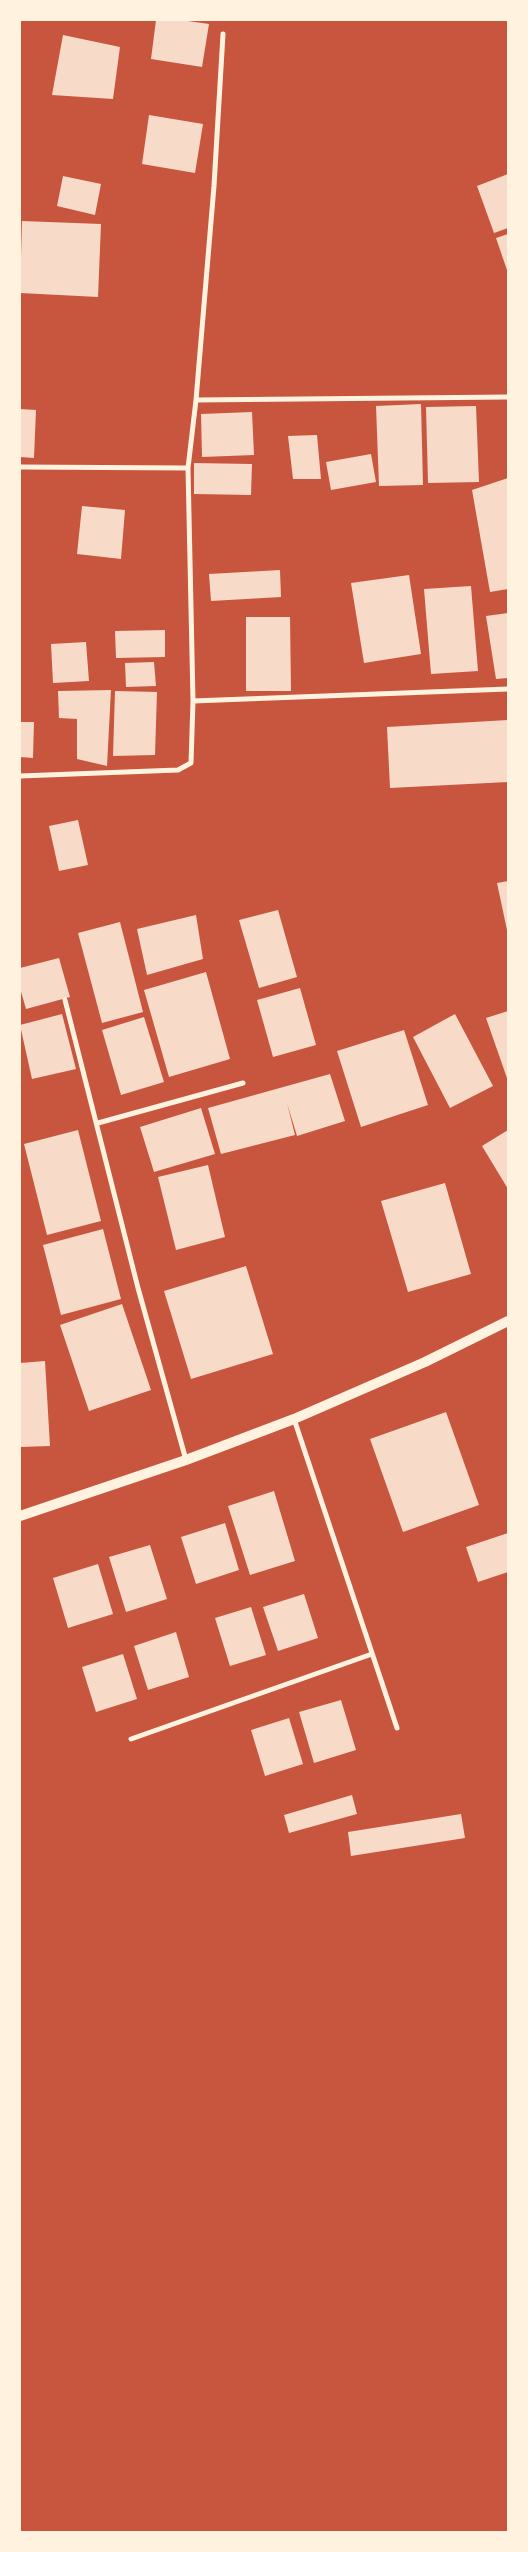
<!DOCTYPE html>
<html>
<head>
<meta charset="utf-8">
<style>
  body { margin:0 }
  #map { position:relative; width:528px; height:2552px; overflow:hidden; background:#c8553d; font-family:"Nunito Sans",sans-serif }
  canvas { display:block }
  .frame { position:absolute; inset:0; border:21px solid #fff3e0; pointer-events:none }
</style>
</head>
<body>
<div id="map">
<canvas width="528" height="2552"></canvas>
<div class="frame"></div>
</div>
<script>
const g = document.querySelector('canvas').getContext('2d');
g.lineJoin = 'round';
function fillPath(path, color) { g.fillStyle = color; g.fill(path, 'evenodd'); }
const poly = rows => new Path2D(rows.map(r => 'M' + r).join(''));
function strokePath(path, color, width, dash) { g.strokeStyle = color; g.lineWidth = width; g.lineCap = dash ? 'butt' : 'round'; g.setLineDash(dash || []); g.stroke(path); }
fillPath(poly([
  [156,20,181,20,209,24,202,67,151,59],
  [63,35,120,47,113,99,52,95],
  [149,115,203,124,195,173,142,164],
  [508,174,508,228,494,233,477,186],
  [63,176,101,184,95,215,57,206],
  [22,221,101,224,98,297,20,293],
  [508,234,508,273,496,238],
  [421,404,423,485,379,486,376,406],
  [476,406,479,482,428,483,426,407],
  [20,409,36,410,34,458,20,457],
  [252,412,254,455,202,457,201,414],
  [317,435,321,479,293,479,288,436],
  [371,454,376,482,331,490,326,462],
  [194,463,252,464,251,495,194,494],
  [508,478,508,589,490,592,472,490],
  [82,506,125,510,121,559,77,554],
  [280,570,281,597,211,601,209,574],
  [409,575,421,654,364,663,351,583],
  [471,586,478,671,431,674,424,589],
  [508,613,508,678,496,679,486,616],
  [246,617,290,617,291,691,246,691],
  [165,630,165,657,116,658,115,631],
  [86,642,89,681,53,683,51,644],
  [154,662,156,686,126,687,125,663],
  [111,690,107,766,77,759,77,719,59,718,58,691],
  [115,691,157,692,155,755,113,756],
  [508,720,508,782,390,788,387,727],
  [20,722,34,722,33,758,20,757],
  [78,820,88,865,59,871,49,826],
  [508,881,508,930,507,930,497,883],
  [278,910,297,977,259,988,239,920],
  [196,915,203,959,147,975,137,929],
  [120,922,143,1012,102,1023,78,933],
  [59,958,70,997,26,1009,20,988,20,968],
  [206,972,230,1059,169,1077,144,990],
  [300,988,316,1045,273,1057,257,1000],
  [508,1011,508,1081,486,1018],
  [62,1014,76,1069,32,1079,20,1025],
  [455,1014,493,1086,450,1108,413,1037],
  [144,1017,164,1082,121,1095,102,1030],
  [404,1030,428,1105,361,1127,337,1051],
  [330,1074,345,1121,297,1136,287,1103,295,1135,221,1154,208,1108],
  [201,1108,215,1154,154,1172,140,1127],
  [78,1130,101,1221,47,1235,24,1144],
  [508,1130,508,1189,482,1146],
  [208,1165,225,1237,176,1250,158,1177],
  [445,1183,471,1274,408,1292,381,1201],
  [103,1229,121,1299,61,1315,43,1245],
  [246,1266,273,1354,191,1379,164,1291],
  [122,1304,151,1390,89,1411,60,1325],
  [45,1361,50,1446,20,1447,20,1363],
  [446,1412,479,1505,403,1532,370,1439],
  [274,1491,295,1561,250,1575,228,1506],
  [225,1523,239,1570,196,1584,181,1537],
  [508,1533,508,1572,478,1582,466,1547],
  [150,1545,167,1599,126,1612,109,1557],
  [98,1564,113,1614,68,1628,53,1578],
  [304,1594,318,1638,278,1651,263,1607],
  [251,1607,266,1655,230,1666,215,1618],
  [176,1632,189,1677,148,1690,134,1646],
  [123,1654,137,1699,96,1712,82,1667],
  [341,1700,356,1750,314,1763,299,1712],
  [289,1718,303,1764,265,1776,251,1730],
  [352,1795,357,1814,289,1833,284,1815],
  [461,1814,465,1838,351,1856,348,1832]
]), '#f7dbc8');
strokePath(poly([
  [223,34,214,186,196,400,508,397],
  [20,467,188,468],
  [193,701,508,689],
  [20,776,178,770,191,763,193,701,188,468,196,400],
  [65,1000,138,1288,186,1460],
  [98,1123,243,1083],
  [294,1419,397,1728],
  [131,1739,372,1654]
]), '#fff3e0', 5);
strokePath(poly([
  [20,1516,186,1460,294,1419,425,1362,508,1321]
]), '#fff3e0', 10);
</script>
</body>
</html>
